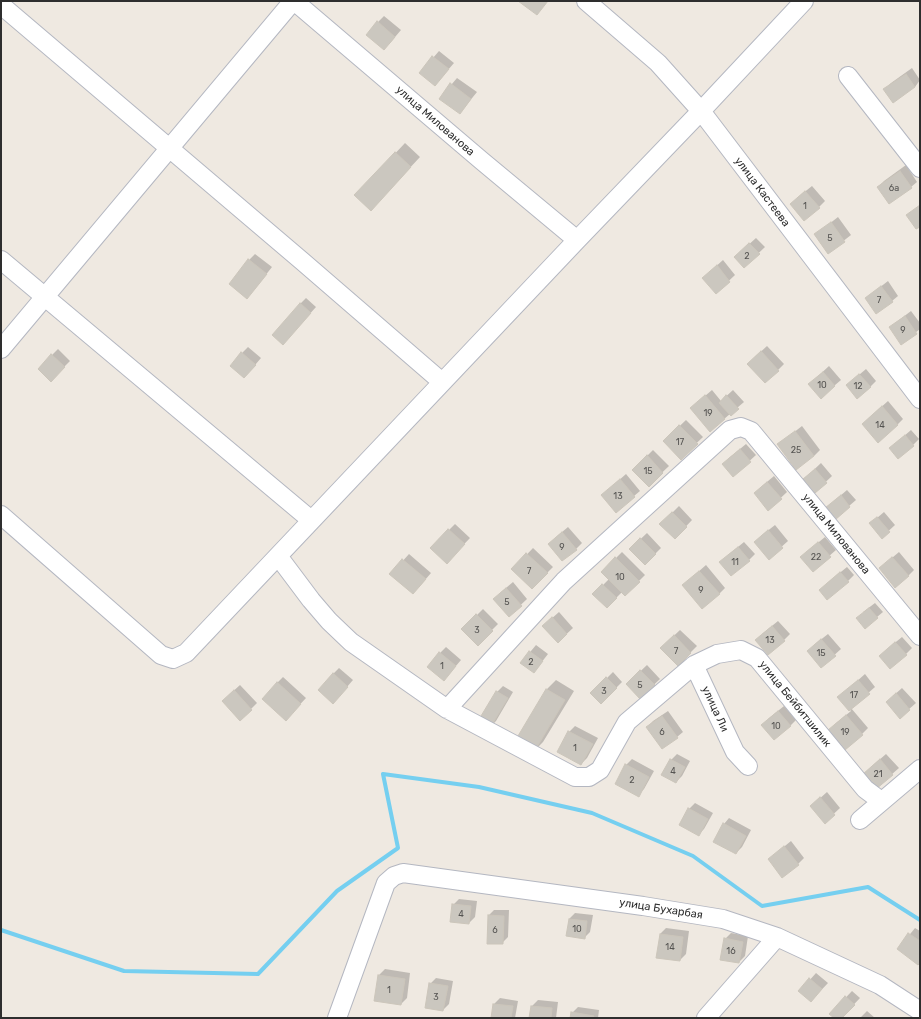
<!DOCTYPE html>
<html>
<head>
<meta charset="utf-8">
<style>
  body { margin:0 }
  #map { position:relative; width:921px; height:1019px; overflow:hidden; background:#efe9e1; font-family:Rubik,sans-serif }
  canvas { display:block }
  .frame { position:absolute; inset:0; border:2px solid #2e2e2e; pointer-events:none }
</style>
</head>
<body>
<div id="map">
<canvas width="921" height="1019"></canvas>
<div class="frame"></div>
</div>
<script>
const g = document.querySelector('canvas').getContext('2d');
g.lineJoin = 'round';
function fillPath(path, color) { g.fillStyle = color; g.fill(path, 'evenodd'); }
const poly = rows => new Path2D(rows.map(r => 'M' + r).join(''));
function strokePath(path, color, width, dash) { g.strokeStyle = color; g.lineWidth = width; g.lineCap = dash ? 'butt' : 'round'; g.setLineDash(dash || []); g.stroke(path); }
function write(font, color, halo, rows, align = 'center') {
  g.font = font + ' Rubik,sans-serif'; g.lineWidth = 4; g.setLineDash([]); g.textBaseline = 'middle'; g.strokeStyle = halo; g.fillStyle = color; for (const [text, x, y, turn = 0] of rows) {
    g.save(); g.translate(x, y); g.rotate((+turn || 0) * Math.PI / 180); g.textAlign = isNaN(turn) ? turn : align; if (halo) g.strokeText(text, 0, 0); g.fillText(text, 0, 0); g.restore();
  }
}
fillPath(poly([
  [384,16,401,30,390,43,378,22],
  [439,51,454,63,435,85,420,73],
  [912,68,920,80,915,87,885,89,891,83],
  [457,78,477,92,460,113,440,98],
  [405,143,420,157,380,200,356,195],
  [906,165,917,182,911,187,878,187,884,181],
  [812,186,825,201,819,207,797,198],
  [838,217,851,235,828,253,815,235],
  [756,238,765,247,744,267,735,257],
  [255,254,272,267,253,291,249,260],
  [723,260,735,275,716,293,703,278],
  [888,281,898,296,892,301,866,298],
  [306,298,316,307,289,337,300,304],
  [911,311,920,323,920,329,902,343,890,327],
  [767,346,784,364,778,370,754,358],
  [248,347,261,358,250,371,242,353],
  [58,349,70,361,51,380,39,368],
  [829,366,841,380,821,397,816,378],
  [866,369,876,381,870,387,853,380],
  [712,390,721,401,733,390,744,402,710,431,691,408],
  [888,401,903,419,897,425,869,418],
  [686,420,703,437,681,458,664,441],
  [802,426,820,450,814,456,779,444],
  [911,430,919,439,913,445,896,443],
  [746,444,756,455,733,476,729,458],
  [653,450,669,466,649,485,633,470],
  [821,463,832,476,815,492,804,479],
  [626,474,640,491,634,496,609,489],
  [774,476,787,492,769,509,761,487],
  [847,490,856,500,835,518,833,502],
  [679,506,692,520,675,538,661,524],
  [884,512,895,525,882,537,877,518],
  [455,524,470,538,447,562,431,548],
  [775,525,788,541,769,558,761,536],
  [568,527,582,543,576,549,555,538],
  [647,533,661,548,645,564,630,549],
  [825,537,836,550,813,570,808,551],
  [744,542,755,554,749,560,727,556],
  [533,548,553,567,532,588,513,569],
  [622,552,645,575,625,595,622,592,607,607,594,594,609,579,602,572],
  [899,552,914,570,908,576,886,563],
  [409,554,431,573,419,587,391,574],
  [706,565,725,588,719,594,689,580],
  [847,567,854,575,848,581,826,584],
  [513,582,527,599,509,616,500,593],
  [875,603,883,612,877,617,863,612],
  [483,609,498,624,478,644,463,629],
  [559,612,573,628,558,642,550,620],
  [778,621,790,634,784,640,762,634],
  [680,630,697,646,678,665,661,648],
  [828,634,841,649,821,667,814,645],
  [902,637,912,648,906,654,886,650],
  [536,645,548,654,534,672,521,663],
  [446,647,461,660,450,673,440,653],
  [647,665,660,679,640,698,627,684],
  [339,668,353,680,339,696,333,674],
  [613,672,622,682,601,703,592,693],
  [865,674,875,687,851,708,868,728,862,734,835,724,851,711,839,697],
  [283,677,306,698,292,713,277,683],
  [556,680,574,691,543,742,534,751,516,741,547,689],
  [240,685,257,703,240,720,229,695],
  [503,686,513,692,496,721,490,727,497,692],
  [902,688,916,703,900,717,893,696],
  [784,706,796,720,790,726,768,719],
  [668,711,683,732,677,737,647,727,653,721],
  [575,726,598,738,587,758,581,764,569,732],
  [677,754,690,761,682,776,676,782,671,760],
  [886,754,899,768,876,788,870,768],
  [632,759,654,771,644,789,638,795,626,765],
  [827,792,840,808,825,822,817,801],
  [695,803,713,813,704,829,698,835,689,809],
  [729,818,751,830,742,847,736,853,724,824],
  [791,841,804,858,798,864,769,859],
  [459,899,477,901,475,917,469,923,453,905],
  [494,910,509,910,508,937,502,943,488,916],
  [575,913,593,915,590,932,584,938,567,936,569,919],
  [666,928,689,931,686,954,680,960,660,934],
  [915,928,920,931,920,962,898,949],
  [731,933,748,936,745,956,739,962,725,939],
  [385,969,410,973,407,998,401,1004,379,975],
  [816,973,828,983,811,1001,800,991],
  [436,978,453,981,449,1004,443,1010,430,984],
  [852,991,860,998,841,1018,836,1018,831,1013],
  [500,998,518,1001,515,1018,492,1018,494,1004],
  [538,1000,558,1002,556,1018,530,1018,532,1006],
  [578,1007,599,1010,598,1018,571,1018,572,1013],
  [867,1011,875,1018,860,1018]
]), '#0003');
strokePath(poly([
  [1,930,124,971,258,974,337,891,398,848,383,774,479,787,592,813,693,856,762,906,868,887,920,920]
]), '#75cff0', 4);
const building = poly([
  [518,1,548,1,537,15,518,1],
  [377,21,395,37,384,50,366,35,377,21],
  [432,56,449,69,435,86,419,73,432,56],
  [906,74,915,87,893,103,883,89,906,74],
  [450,83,471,99,460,114,439,99,450,83],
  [395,152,411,167,371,211,354,195,395,152],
  [900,171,912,188,889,204,877,187,900,171],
  [805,191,820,208,804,221,790,204,805,191],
  [920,205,920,227,916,229,906,215,920,205],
  [831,222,845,242,828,254,814,234,831,222],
  [749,243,760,254,744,268,734,257,749,243],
  [248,259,267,274,247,299,229,284,248,259],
  [717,265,730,282,716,294,702,278,717,265],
  [881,286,893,302,876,314,865,298,881,286],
  [300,303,311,313,283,345,272,335,300,303],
  [905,316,917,334,901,345,889,327,905,316],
  [761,351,779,371,765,383,747,364,761,351],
  [241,352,256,365,244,378,230,366,241,352],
  [51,354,65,367,51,382,38,369,51,354],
  [823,372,835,386,821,399,808,384,823,372],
  [859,374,871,387,857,399,846,385,859,374],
  [705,395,725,419,710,432,690,408,705,395],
  [726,395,739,409,731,416,719,403,726,395],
  [882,406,898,425,878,443,862,424,882,406],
  [679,425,698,444,681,460,663,441,679,425],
  [795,431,814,456,796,470,777,444,795,431],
  [905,435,914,446,898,459,889,448,905,435],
  [740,449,751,462,733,477,722,464,740,449],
  [647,455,663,473,649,487,632,470,647,455],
  [815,469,827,483,815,493,803,479,815,469],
  [620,479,635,497,616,513,601,495,620,479],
  [767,482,782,499,768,511,754,493,767,482],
  [841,495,850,507,835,520,825,508,841,495],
  [672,512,687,527,675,539,659,524,672,512],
  [877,517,890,532,882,539,869,523,877,517],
  [448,529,465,544,447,564,430,548,448,529],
  [768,530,783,548,769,560,754,542,768,530],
  [562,532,577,550,562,561,548,544,562,532],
  [640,538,656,554,645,565,629,549,640,538],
  [818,542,831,557,813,572,800,557,818,542],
  [738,547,750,561,731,576,719,562,738,547],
  [526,553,548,573,532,589,511,569,526,553],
  [615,557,640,582,625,596,601,572,615,557],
  [892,557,909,576,895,588,879,568,892,557],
  [402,559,426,579,413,594,389,574,402,559],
  [699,571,720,594,702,609,682,585,699,571],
  [840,572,849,582,827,600,819,590,840,572],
  [602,584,617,598,607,608,592,594,602,584],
  [506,588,522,606,509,617,493,599,506,588],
  [869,608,878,618,865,629,856,618,869,608],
  [476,614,493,631,478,646,461,629,476,614],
  [552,617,567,634,558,643,542,626,552,617],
  [772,626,785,641,768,655,755,640,772,626],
  [674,635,691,653,678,666,660,648,674,635],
  [821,639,836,656,821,668,807,651,821,639],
  [895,642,907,655,890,669,879,656,895,642],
  [529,651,543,661,534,673,520,663,529,651],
  [439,652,456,666,444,681,427,667,439,652],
  [640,670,655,685,640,699,626,684,640,670],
  [333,673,348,687,333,704,318,690,333,673],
  [606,677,617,688,601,704,590,693,606,677],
  [858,680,870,694,849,711,837,697,858,680],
  [277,682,301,704,286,721,262,699,277,682],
  [546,689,565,700,534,752,515,741,546,689],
  [234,690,252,710,240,721,222,701,234,690],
  [496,691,508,698,490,728,478,721,496,691],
  [896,693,910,710,900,719,886,702,896,693],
  [778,711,791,726,774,740,761,725,778,711],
  [846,715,863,735,845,750,828,730,846,715],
  [662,716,678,738,662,749,646,727,662,716],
  [568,731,593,744,581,765,557,752,568,731],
  [670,759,685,767,676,783,661,775,670,759],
  [880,759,893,775,876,789,863,774,880,759],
  [625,764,649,777,639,797,615,784,625,764],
  [820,797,835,815,825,824,810,806,820,797],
  [688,808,708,819,699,836,679,825,688,808],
  [723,823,746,836,736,854,713,842,723,823],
  [784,846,799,865,782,878,768,859,784,846],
  [452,904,471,906,469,924,450,922,452,904],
  [488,915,504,916,503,944,487,944,488,915],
  [569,919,587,921,585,939,566,936,569,919],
  [908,933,920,941,920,963,918,965,897,949,908,933],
  [660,934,683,937,680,961,656,958,660,934],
  [724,938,743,942,739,963,720,960,724,938],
  [378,975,405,979,401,1005,374,1001,378,975],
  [809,978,822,989,811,1002,798,991,809,978],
  [429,983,448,986,443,1011,425,1008,429,983],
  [845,996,855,1005,842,1018,834,1018,829,1014,845,996],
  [493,1004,513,1006,511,1018,491,1018,493,1004],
  [531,1006,552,1008,551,1018,529,1018,531,1006],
  [571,1012,594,1016,593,1018,570,1018,571,1012]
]);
fillPath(building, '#cbc7bf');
strokePath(building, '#cbc5ba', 1);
const minor = poly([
  [294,1,482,161,577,240],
  [586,1,658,63,701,111,920,399],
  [1,5,302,261,442,382],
  [848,76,920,168],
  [1,260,311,520],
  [1,349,293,1],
  [1,515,161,655,173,659,186,653,577,240,701,111,804,1],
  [278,556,311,600,329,621,351,642,447,709,575,777,589,777,600,770,627,722,694,665,717,654,741,650,757,658,865,789,881,801],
  [694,665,735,752,748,766],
  [447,709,564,581,730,430,741,427,751,431,920,636],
  [860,820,920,769],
  [337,1018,386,883,394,876,403,873,643,906,723,919,777,937,880,985,920,1011],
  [706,1018,777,937]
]);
strokePath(minor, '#b4b7c1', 20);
strokePath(minor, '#fff', 18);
write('9px', '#555452', null, [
  ["6а",894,188],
  ["1",805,206],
  ["5",830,238],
  ["2",747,256],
  ["7",879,300],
  ["9",903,330],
  ["10",822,385],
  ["12",858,386],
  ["19",708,413],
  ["14",880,425],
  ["17",680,442],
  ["25",796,450],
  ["15",648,471],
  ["13",618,496],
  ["9",562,547],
  ["22",816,557],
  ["11",735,562],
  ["7",529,571],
  ["10",620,577],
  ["9",701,590],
  ["5",507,602],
  ["3",477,630],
  ["13",770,640],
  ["7",676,651],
  ["15",821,653],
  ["2",531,662],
  ["1",442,666],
  ["5",640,685],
  ["3",604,691],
  ["17",854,695],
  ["10",776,726],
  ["6",662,732],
  ["19",845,732],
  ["1",575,748],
  ["4",673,771],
  ["21",878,774],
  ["2",632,780],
  ["4",461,914],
  ["10",577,929],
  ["6",495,930],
  ["14",670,947],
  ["16",731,951],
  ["1",389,990],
  ["3",436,997]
]);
write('11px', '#2e2e2e', '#fff', [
  ["улица Милованова",435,121,41],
  ["улица Кастеева",762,192,53],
  ["улица Милованова",836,534,51],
  ["улица Бейбитшилик",795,704,51],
  ["улица Ли",715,709,65],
  ["улица Бухарбая",661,909,9]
]);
</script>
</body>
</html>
